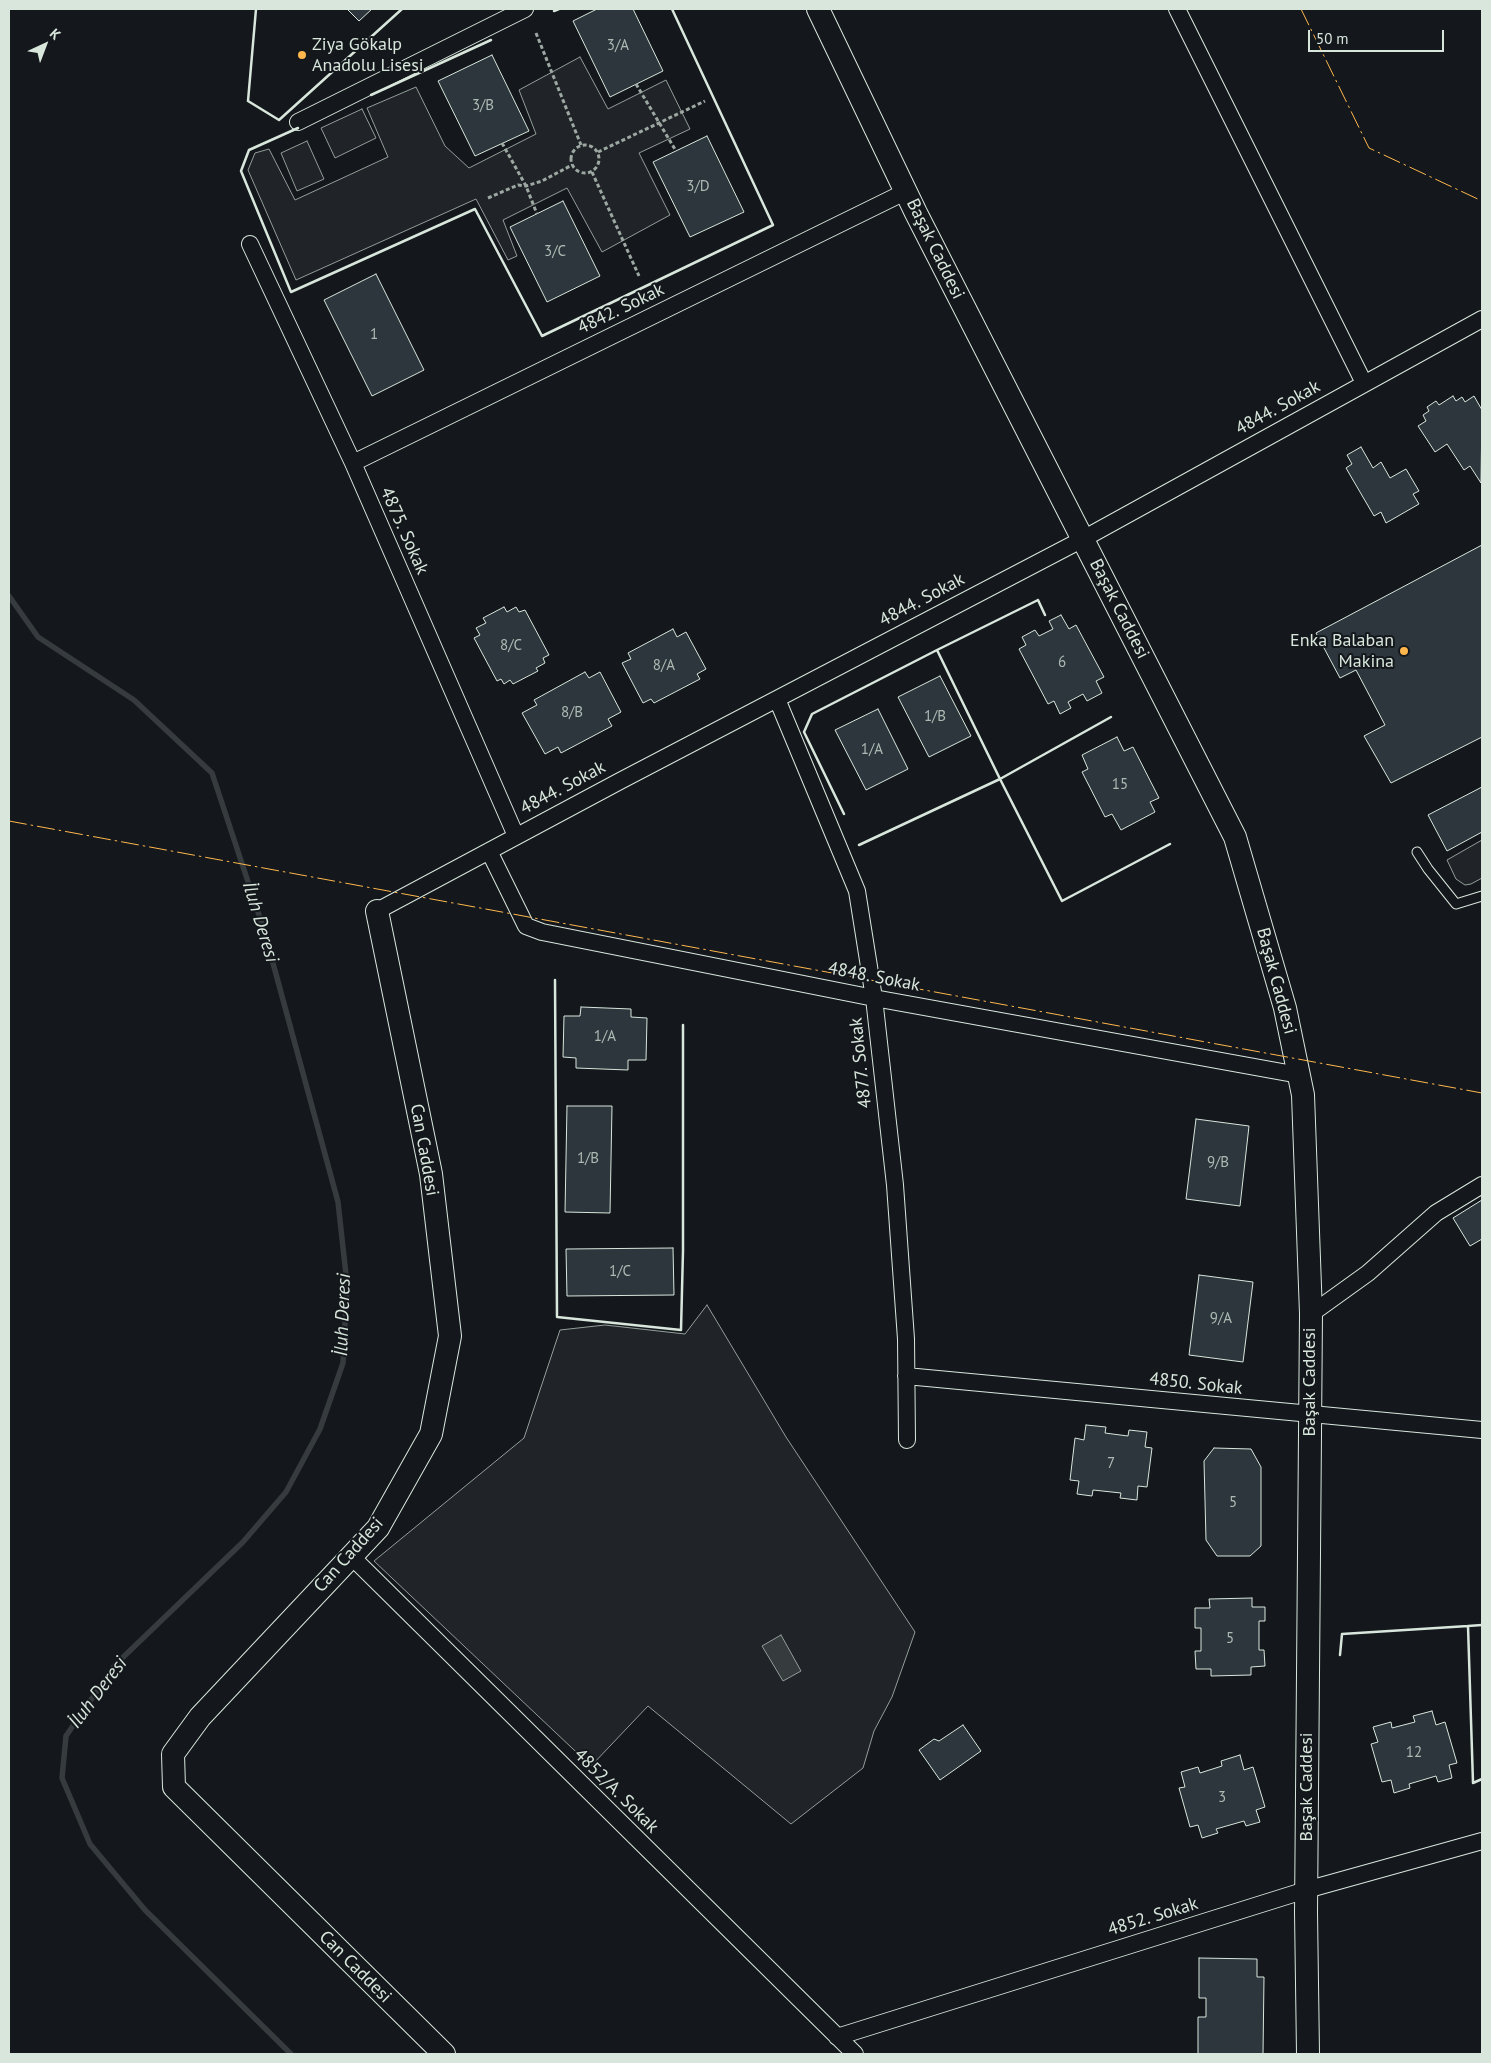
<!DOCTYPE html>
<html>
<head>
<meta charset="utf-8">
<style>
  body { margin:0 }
  #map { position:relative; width:1491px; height:2063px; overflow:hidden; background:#14181c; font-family:"PT Sans",sans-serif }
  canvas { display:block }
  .frame { position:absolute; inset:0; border:10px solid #d8e6dc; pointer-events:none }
  .north { position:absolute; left:20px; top:20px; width:50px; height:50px; -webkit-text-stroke:4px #14181c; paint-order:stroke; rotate:43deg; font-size:14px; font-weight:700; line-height:20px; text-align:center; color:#d8e6dc }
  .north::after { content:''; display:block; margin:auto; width:18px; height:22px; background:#d8e6dc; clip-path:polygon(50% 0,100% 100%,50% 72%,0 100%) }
  .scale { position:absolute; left:1308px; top:30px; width:136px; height:22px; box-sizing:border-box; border:2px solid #d8e6dc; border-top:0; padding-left:6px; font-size:15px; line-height:18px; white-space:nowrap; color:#d8e6dc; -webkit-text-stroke:4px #14181c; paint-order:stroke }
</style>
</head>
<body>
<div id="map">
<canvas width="1491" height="2063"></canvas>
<div class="frame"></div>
<div class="north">K</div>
<div class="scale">50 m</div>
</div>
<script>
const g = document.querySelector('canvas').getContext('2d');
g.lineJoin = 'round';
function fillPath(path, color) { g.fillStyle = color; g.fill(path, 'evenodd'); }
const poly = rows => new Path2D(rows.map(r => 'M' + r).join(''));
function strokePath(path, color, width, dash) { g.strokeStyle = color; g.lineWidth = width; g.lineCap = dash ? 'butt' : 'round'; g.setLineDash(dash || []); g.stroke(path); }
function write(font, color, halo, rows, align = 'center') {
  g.font = font + ' "PT Sans",sans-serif'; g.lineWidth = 4; g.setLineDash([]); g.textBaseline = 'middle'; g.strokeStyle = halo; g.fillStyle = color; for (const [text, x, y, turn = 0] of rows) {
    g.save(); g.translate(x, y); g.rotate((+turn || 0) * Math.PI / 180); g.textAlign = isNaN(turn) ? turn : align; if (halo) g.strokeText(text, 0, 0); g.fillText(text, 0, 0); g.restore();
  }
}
const green = poly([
  [580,57,608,109,666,80,690,129,639,153,670,215,602,252,567,188,503,220,517,256,508,260,476,199,296,280,248,170,255,153,269,149,295,200,388,157,367,108,416,87,445,146,469,168,536,134,519,90,580,57],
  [362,109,376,138,335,158,321,128,362,109],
  [307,141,324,179,297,191,281,153,307,141],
  [1482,840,1482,878,1471,884,1465,885,1456,879,1447,860,1482,840],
  [707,1305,786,1437,915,1632,892,1697,874,1731,863,1768,791,1824,648,1706,591,1766,374,1561,524,1438,560,1330,605,1325,685,1334,707,1305]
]);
fillPath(green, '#202428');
strokePath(green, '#939e99', 1);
const water = poly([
  [781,1635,801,1671,783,1681,762,1646,781,1635]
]);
fillPath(water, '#363b3e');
strokePath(water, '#939e99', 1);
strokePath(poly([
  [9,596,38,637,134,700,212,773,264,930,338,1202,347,1284,343,1363,320,1429,286,1492,243,1542,115,1665,66,1736,62,1778,90,1844,145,1910,291,2054]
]), '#363b3e', 5.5);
const building = poly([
  [347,9,372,9,359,21,347,9],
  [597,9,633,9,663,71,610,97,573,21,597,9],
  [492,55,529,131,475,156,438,81,492,55],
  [707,136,744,212,690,237,653,162,707,136],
  [563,201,600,276,547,302,510,227,563,201],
  [376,274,424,370,372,396,324,300,376,274],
  [1453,396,1456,401,1462,397,1465,402,1474,396,1482,410,1481,483,1470,466,1464,470,1447,444,1435,452,1418,426,1426,421,1423,415,1429,411,1427,407,1436,401,1439,405,1453,396],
  [1361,447,1373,468,1381,462,1390,478,1406,469,1419,491,1413,494,1419,504,1386,523,1381,512,1374,516,1346,468,1352,464,1347,455,1361,447],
  [1482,545,1482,737,1391,783,1364,736,1385,725,1356,670,1340,678,1316,633,1482,545],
  [504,607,507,612,516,607,519,612,525,610,549,655,543,658,545,663,536,668,538,671,513,684,510,680,504,684,501,679,497,681,474,638,480,635,476,628,486,623,483,618,504,607],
  [1061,615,1069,629,1076,625,1104,677,1096,681,1102,693,1087,701,1083,694,1068,702,1071,708,1060,714,1054,701,1048,704,1019,649,1026,645,1022,637,1035,630,1039,636,1053,629,1049,621,1061,615],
  [673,629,677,637,686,632,706,669,697,674,700,679,654,703,651,699,643,703,622,663,631,659,628,653,673,629],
  [585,672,589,678,600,672,621,712,608,719,612,726,561,753,558,747,545,754,522,713,537,705,534,700,585,672],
  [940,676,971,736,929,757,898,697,940,676],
  [878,709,908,769,866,790,835,730,878,709],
  [1117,737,1124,751,1133,747,1159,798,1150,802,1155,812,1121,830,1112,814,1105,817,1082,772,1088,769,1082,755,1117,737],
  [1482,787,1482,832,1447,851,1428,815,1482,787],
  [581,1007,631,1009,631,1017,647,1018,646,1060,628,1060,628,1070,576,1068,576,1058,563,1057,564,1016,580,1016,581,1007],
  [567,1106,612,1106,610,1213,565,1212,567,1106],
  [1196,1119,1249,1126,1240,1206,1186,1199,1196,1119],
  [1482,1200,1482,1239,1470,1246,1453,1218,1482,1200],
  [673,1248,674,1295,567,1296,566,1249,673,1248],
  [1199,1275,1253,1282,1243,1362,1189,1355,1199,1275],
  [1086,1425,1106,1427,1105,1433,1128,1436,1129,1430,1147,1432,1145,1447,1152,1448,1147,1487,1138,1486,1137,1500,1120,1498,1121,1493,1093,1490,1092,1496,1077,1494,1079,1481,1070,1480,1075,1438,1084,1440,1086,1425],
  [1214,1448,1251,1449,1261,1467,1261,1546,1250,1556,1217,1556,1206,1540,1204,1461,1214,1448],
  [1252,1598,1252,1607,1265,1607,1265,1621,1259,1621,1259,1650,1264,1650,1265,1666,1251,1667,1251,1675,1211,1676,1211,1669,1196,1669,1195,1651,1201,1651,1201,1628,1195,1628,1195,1608,1210,1608,1209,1599,1252,1598],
  [1432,1711,1436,1725,1445,1722,1457,1763,1449,1765,1452,1778,1438,1782,1436,1776,1409,1784,1410,1788,1394,1793,1391,1780,1382,1782,1371,1744,1378,1742,1373,1727,1391,1722,1392,1728,1415,1722,1413,1716,1432,1711],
  [963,1725,981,1751,940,1780,919,1750,934,1739,939,1741,963,1725],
  [1240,1755,1244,1770,1253,1767,1265,1807,1256,1810,1260,1822,1246,1826,1244,1821,1216,1829,1218,1833,1202,1838,1198,1825,1190,1827,1179,1788,1185,1787,1181,1772,1198,1767,1200,1773,1222,1766,1221,1761,1240,1755],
  [1199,1958,1257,1959,1257,1977,1264,1977,1263,2054,1198,2054,1198,2017,1206,2017,1206,1998,1199,1998,1199,1958]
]);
fillPath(building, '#2c363c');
strokePath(building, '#d8e6dc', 1);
const lane = poly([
  [1417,852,1428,869,1456,904,1482,896]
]);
const street = poly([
  [1177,9,1364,383],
  [298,122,525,9],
  [250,244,353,463,516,836],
  [353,463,907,191],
  [777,699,857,891,874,998,895,1185,906,1339,907,1440],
  [489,851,526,926,542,932,874,998,1299,1075],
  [377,911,620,781,1083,539,1482,319],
  [1311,1314,1368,1273,1436,1213,1482,1185],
  [906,1376,1482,1430],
  [351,1556,855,2054],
  [837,2037,1306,1890,1482,1841]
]);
const secondary = poly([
  [818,9,916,213,1235,837,1285,1008,1303,1095,1311,1314,1306,1912,1308,2054],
  [377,911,431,1174,450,1336,431,1434,378,1528,200,1717,173,1754,174,1787,444,2054]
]);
strokePath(lane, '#d8e6dc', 11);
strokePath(street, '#d8e6dc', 18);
strokePath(secondary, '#d8e6dc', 24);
strokePath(poly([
  [536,33,581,145],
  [636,84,676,151],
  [502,143,526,186,537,214],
  '571 159a14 14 0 1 1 28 0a14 14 0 1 1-28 0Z',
  [598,152,705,101],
  [592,172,639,276],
  [488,198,518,185,526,186,542,181,572,165]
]), '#9da8a2', 3, [4, 2.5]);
strokePath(lane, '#14181c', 9);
strokePath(street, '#14181c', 16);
strokePath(secondary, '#14181c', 22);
strokePath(poly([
  [256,9,248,101,279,120,402,9],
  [554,11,559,9],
  [371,95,491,40],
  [298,128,249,150,241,171,291,292,475,209,542,336,773,225,672,9],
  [1045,615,1038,600,937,650,1000,779,1111,717],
  [844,814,804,732,812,714,937,650],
  [859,845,1000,779,1062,901,1170,844],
  [555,980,557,1317,681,1330,683,1251,683,1025],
  [1482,1625,1468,1626,1473,1783,1482,1779],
  [1340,1655,1342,1634,1468,1626]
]), '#d8e6dc', 2.5);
strokePath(poly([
  [1301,9,1369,148,1482,201],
  [9,821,1482,1093]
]), '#ffb74d', 1, [18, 4, 2.5, 4]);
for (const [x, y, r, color] of [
  [302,55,5,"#ffb74d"],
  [1404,651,5,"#ffb74d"]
]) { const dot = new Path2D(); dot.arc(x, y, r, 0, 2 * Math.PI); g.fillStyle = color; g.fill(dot); strokePath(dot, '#14181c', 2); }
write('15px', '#adbab4', null, [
  ["3/A",618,46],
  ["3/B",483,106],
  ["3/D",698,187],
  ["3/C",555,252],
  ["1",374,335],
  ["8/C",511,646],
  ["6",1062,663],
  ["8/A",664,666],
  ["8/B",572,713],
  ["1/B",935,717],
  ["1/A",872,750],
  ["15",1120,785],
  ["1/A",605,1037],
  ["1/B",588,1159],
  ["9/B",1218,1163],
  ["1/C",620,1272],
  ["9/A",1221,1319],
  ["7",1111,1464],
  ["5",1233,1503],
  ["5",1230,1639],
  ["12",1414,1753],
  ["3",1222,1798]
]);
write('18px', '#d8e6dc', '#14181c', [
  ["Ziya Gökalp",312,45],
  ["Anadolu Lisesi",312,66],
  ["Enka Balaban",1394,641,"right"],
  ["Makina",1394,662,"right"]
], 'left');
write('18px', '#d8e6dc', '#14181c', [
  ["Başak Caddesi",935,249,64],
  ["4842. Sokak",621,309,-26],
  ["4844. Sokak",1278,408,-29],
  ["4875. Sokak",404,531,66],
  ["4844. Sokak",922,600,-28],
  ["Başak Caddesi",1119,609,63],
  ["4844. Sokak",563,788,-28],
  ["4848. Sokak",874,977,11],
  ["Başak Caddesi",1276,981,75],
  ["4877. Sokak",861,1063,-96],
  ["Can Caddesi",424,1150,80],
  ["Başak Caddesi",1310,1382,-90],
  ["4850. Sokak",1196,1384,6],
  ["Can Caddesi",349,1555,-48],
  ["Başak Caddesi",1307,1787,-90],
  ["4852/A. Sokak",616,1791,45],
  ["4852. Sokak",1153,1917,-17],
  ["Can Caddesi",355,1967,45]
]);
write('italic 19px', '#d8e6dc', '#14181c', [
  ["İluh Deresi",260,922,73],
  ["İluh Deresi",343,1315,-88],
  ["İluh Deresi",98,1693,-53]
]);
</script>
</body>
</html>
